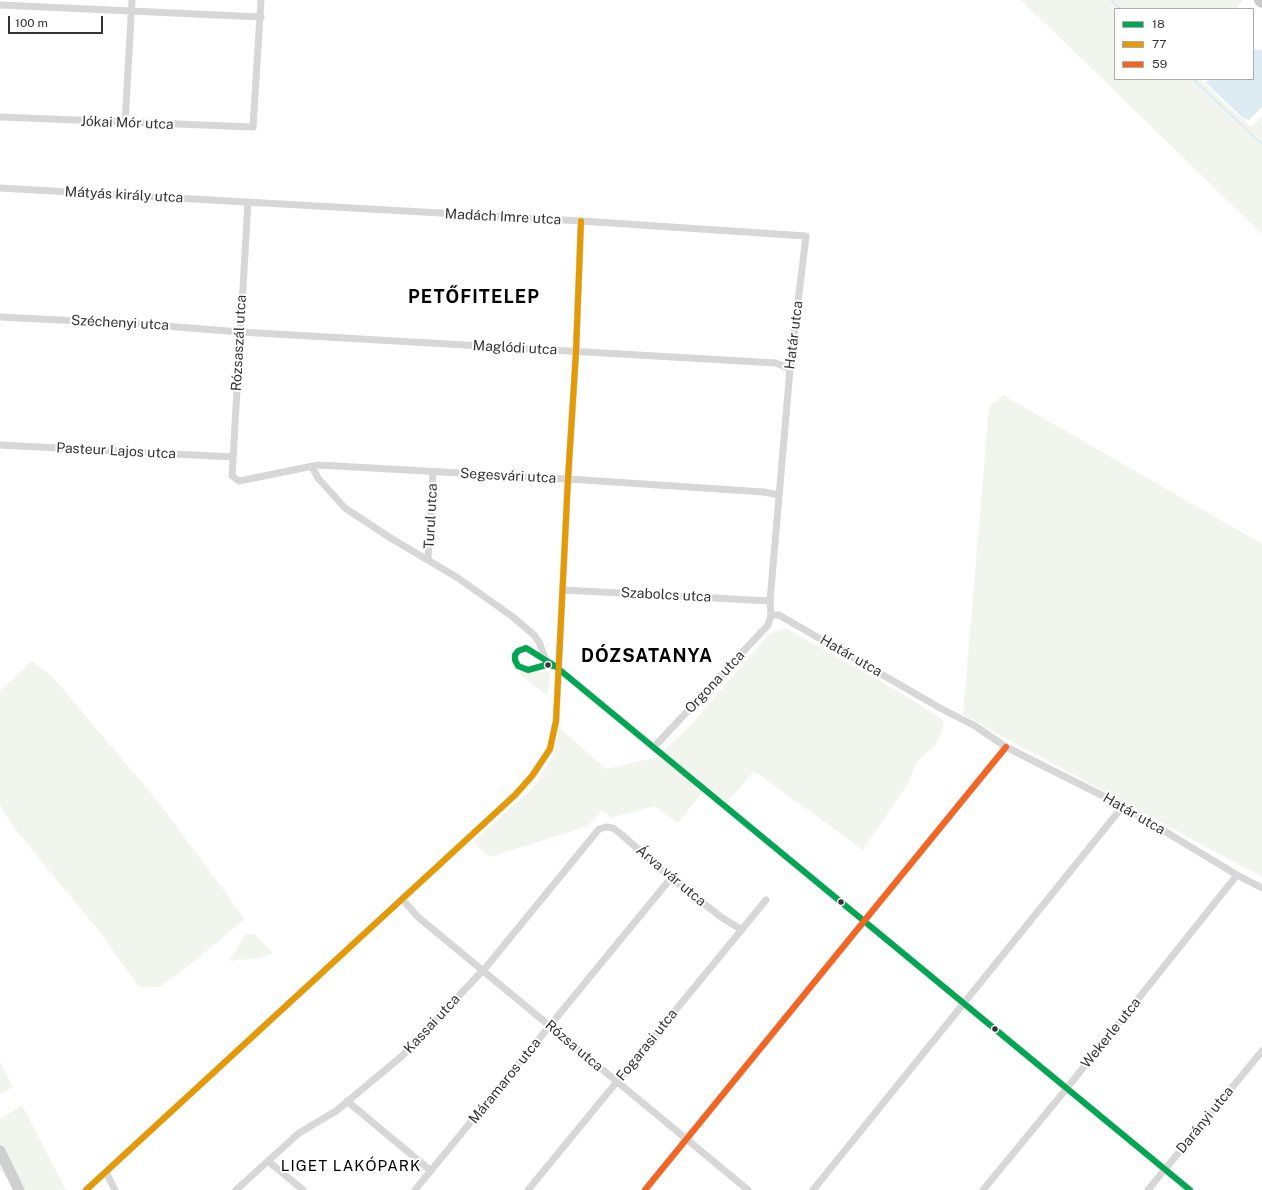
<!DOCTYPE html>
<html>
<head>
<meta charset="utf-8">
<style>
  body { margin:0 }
  #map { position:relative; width:1262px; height:1190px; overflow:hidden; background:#fff; font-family:"Public Sans",sans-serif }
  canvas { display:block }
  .legend { position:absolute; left:1114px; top:8px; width:140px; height:72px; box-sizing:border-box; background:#fff; border:1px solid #adadad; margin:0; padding:5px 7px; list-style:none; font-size:12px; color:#333 }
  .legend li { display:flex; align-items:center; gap:8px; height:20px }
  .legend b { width:20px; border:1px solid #adadad }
  .scale { position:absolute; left:8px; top:16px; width:95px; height:18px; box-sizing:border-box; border:2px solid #333; border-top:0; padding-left:5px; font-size:12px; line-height:14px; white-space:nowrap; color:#333; -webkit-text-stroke:3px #fff; paint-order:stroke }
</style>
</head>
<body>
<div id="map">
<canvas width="1262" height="1190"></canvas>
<ul class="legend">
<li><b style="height:5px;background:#00a651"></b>18</li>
<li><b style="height:5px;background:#e39a05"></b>77</li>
<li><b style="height:5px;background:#f26522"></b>59</li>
</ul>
<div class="scale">100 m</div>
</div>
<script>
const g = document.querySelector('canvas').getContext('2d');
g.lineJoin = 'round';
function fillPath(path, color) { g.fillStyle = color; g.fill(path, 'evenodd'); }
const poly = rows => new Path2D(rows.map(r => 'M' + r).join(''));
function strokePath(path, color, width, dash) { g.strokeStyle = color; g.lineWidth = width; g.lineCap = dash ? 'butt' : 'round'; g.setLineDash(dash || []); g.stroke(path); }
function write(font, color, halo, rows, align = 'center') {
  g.font = font + ' "Public Sans",sans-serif'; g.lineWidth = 4; g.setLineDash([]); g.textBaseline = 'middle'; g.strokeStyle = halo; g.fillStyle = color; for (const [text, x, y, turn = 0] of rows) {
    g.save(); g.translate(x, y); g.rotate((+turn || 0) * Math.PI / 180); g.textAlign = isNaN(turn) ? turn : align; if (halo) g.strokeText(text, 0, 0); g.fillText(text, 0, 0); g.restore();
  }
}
fillPath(poly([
  [1021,0,1243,0,1236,9,1115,9,1115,79,1199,79,1251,127,1262,116,1262,234],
  [1003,395,1262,544,1262,877,963,715,989,407],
  [785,628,889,686,938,716,944,722,942,732,935,745,916,763,909,782,863,850,754,771,727,803,707,786,678,823,655,806,611,818,602,811,586,827,489,857,473,842,537,784,554,752,559,727,606,769,657,757,691,725,770,633],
  [32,661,52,676,159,803,245,919,176,976,159,987,139,987,99,931,14,828,0,805,0,691],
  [550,672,548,696,518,673],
  [246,934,256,935,273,953,260,958,229,961],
  [0,1062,13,1087,0,1094],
  [22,1105,66,1190,11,1190,12,1182,0,1171,0,1119]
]), '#f1f5ed');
fillPath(poly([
  [1253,49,1262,50,1262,107,1249,120,1243,118,1206,83,1210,79,1253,79]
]), '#ddebf3');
strokePath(poly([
  [1111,0,1120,9],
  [1193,79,1262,144]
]), '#ddebf3', 2);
strokePath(poly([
  [0,5,261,17],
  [0,117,253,127,261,0],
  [125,123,132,0],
  [0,188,581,221,806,236,790,369,770,601,771,615,768,625,654,747],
  [248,202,232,476,239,481,318,465,568,479,764,492,779,495],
  [0,317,140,324,240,332,776,363,790,369],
  [0,445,233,457],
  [312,467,318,478,345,508,389,537,458,578,513,617,534,635,539,642,545,658],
  [428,560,433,472],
  [563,590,770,601],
  [771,615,779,615,940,708,975,726,1006,747,1123,806,1237,875,1262,888],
  [555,666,546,665,528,670,518,666,515,660,515,655,518,651,526,648,555,666,1190,1190],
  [402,899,418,917,748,1190],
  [347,1101,431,1171],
  [268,1161,303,1190],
  [106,1172,115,1190],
  [86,1190,515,795,532,776,550,749,556,721,568,479,576,352,581,221],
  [236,1190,299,1133,336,1111,402,1056,487,966,599,829,606,827,613,828,622,835,671,878,721,917,742,930],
  [415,1190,671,878],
  [528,1190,766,900],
  [645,1190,1006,747],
  [813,1190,1123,806],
  [983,1190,1067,1088,1237,875],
  [1148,1190,1262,1051]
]), '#d7d7d7', 7);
strokePath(poly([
  [0,1151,19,1190]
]), '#d0d0d0', 11);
strokePath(poly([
  [1260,0,1262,2]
]), '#cacaca', 12);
strokePath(poly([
  [555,666,546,665,528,670,518,666,515,660,515,655,518,651,526,648,555,666,1190,1190]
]), '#00a651', 6);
strokePath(poly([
  [86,1190,515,795,532,776,550,749,556,721,568,479,576,352,581,221]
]), '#e39a05', 6);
strokePath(poly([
  [645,1190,1006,747]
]), '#f26522', 6);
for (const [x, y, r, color] of [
  [548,665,3.5,"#333"],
  [841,902,3.5,"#333"],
  [995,1029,3.5,"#333"]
]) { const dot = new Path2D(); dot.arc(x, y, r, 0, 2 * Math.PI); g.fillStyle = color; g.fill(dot); strokePath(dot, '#fff', 1.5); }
write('14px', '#333', '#fff', [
  ["Jókai Mór utca",127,123,2],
  ["Mátyás király utca",124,195,3],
  ["Madách Imre utca",503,217,3],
  ["Széchenyi utca",120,323,3],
  ["Határ utca",794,335,-83],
  ["Rózsaszál utca",239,343,-87],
  ["Maglódi utca",515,348,3],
  ["Pasteur Lajos utca",116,451,3],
  ["Segesvári utca",508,476,3],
  ["Turul utca",431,516,-87],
  ["Szabolcs utca",666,595,3],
  ["Határ utca",851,656,30],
  ["Orgona utca",715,682,-47],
  ["Határ utca",1134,814,30],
  ["Árva vár utca",671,876,40],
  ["Kassai utca",432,1024,-47],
  ["Wekerle utca",1111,1033,-51],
  ["Fogarasi utca",647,1045,-51],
  ["Rózsa utca",574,1046,40],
  ["Máramaros utca",505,1081,-51],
  ["Darányi utca",1205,1120,-51]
]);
g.letterSpacing = '1px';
write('15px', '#000', '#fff', [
  ["LIGET LAKÓPARK",351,1166]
]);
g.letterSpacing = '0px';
g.letterSpacing = '1px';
write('bold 18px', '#000', '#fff', [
  ["PETŐFITELEP",474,297],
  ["DÓZSATANYA",647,656]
]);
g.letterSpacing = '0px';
</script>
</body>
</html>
